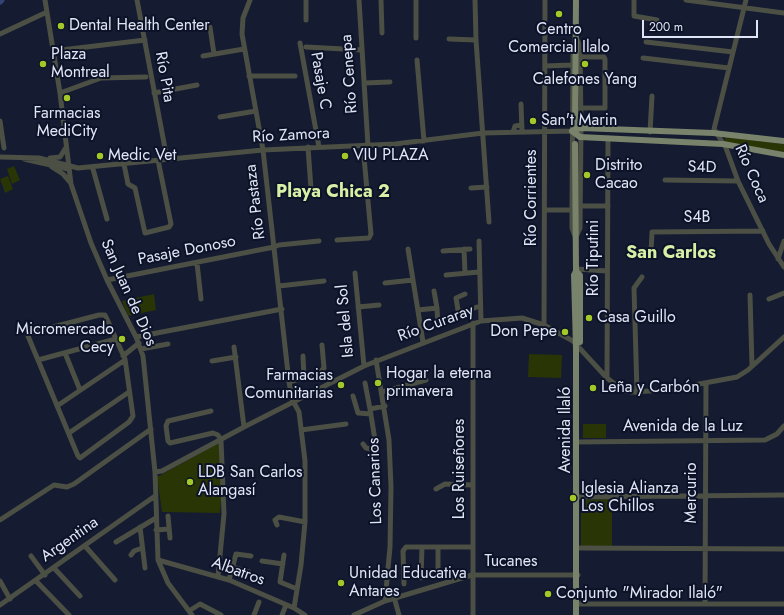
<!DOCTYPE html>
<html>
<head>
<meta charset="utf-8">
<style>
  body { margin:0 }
  #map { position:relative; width:784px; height:615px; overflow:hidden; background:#151b31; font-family:Jost,sans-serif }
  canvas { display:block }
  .scale { position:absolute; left:642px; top:20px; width:116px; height:18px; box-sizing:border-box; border:2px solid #e1e6f6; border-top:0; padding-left:5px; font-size:12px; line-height:14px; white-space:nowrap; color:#e1e6f6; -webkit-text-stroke:3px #0c1227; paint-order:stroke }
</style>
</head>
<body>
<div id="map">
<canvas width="784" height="615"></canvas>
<div class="scale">200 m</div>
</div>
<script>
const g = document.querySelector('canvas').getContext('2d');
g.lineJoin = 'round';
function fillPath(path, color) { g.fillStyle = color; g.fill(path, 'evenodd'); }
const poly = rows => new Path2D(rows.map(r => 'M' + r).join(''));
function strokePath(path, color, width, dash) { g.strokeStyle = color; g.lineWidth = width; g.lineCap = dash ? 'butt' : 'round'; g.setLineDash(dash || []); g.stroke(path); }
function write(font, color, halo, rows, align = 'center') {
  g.font = font + ' Jost,sans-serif'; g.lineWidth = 4; g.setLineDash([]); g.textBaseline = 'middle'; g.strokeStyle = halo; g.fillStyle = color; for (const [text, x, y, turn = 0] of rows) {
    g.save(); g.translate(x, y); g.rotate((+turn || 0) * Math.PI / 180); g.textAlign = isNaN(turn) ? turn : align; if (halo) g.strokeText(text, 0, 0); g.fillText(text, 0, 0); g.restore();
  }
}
fillPath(poly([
  [725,137,784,144,784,152,725,142],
  [14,166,20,180,12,184,7,169],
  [8,176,13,189,5,193,0,179],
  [154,294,156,310,128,316,122,301],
  [529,354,562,355,561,378,528,377],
  [583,424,606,424,606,438,583,438],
  [219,443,222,487,220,513,162,512,157,477],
  [612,499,612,546,581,546,581,500]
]), '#293504');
strokePath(poly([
  [0,1,1,0]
]), '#344274', 7);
strokePath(poly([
  [45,0,60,93,71,184,91,243,107,280,136,337,143,356,155,472,158,560,168,583,192,615],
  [137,0,167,159],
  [250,0,243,18,242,34,263,150,289,382,292,399,299,412,305,461,305,522,301,565,294,608],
  [359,0,368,146],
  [381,0,382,33],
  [416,0,416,38],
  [475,0,476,40,489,222],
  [634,0,634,16,657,20],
  [686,0,784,13],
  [746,0,714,129,726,148,738,181,769,244,784,267],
  [306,20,306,0],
  [210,27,214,54],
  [0,34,47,12],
  [576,38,580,45,581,128,580,228,576,237],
  [449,39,476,40],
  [646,42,733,52],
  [300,43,319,147],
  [306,47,362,50],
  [53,51,145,40],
  [573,54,572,210,572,228,575,236],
  [203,56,244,49],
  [643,58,729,68],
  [417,60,424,141],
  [545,66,572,65],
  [249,76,295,76],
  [364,83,390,82],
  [60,93,101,78,146,77],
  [154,93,197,85],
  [521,104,522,132],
  [580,108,605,108,605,59,604,57,580,57],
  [220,117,256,111],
  [0,121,4,148],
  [513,132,515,126,522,125],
  [650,132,652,96],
  [308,147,311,189],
  [0,157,39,158,78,168,263,150,395,144,483,133,572,131],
  [50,158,60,157,65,149],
  [24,159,68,169],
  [124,164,128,184,135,188,145,233,169,227,171,224,158,160],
  [52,167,63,174,70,182],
  [93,169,107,219],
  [665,180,738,181],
  [471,188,487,187],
  [580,206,608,206],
  [545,210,572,210],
  [337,240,369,238,371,234,363,146],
  [479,241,481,321],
  [408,249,423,342],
  [464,249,465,273],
  [443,251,470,249],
  [651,252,652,232,763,231],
  [778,259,784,241],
  [197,263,201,299],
  [576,269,607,271],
  [355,273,364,366],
  [446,275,479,272],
  [107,280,274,247,279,245,319,241],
  [385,283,413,280],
  [279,286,324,281],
  [465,294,456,298,458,310,463,312,480,306],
  [750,295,752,366],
  [769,299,784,293],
  [358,307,379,305],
  [437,308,438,326],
  [418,310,437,308,434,291],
  [99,315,105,315,106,317,125,359,133,416,129,422,80,458,78,456,28,336,30,333,99,315],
  [544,325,545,0],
  [136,337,282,309],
  [234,347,244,427],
  [141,349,168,344],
  [65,353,80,390],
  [123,356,139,343],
  [303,356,304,378],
  [38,360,116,339],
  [376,360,389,440,391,487,390,547,385,601],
  [212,361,236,357],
  [607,378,608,138],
  [289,382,316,374,321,371,324,368,322,345],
  [365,383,370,409],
  [382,392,426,380],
  [637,393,634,288,642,277],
  [353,396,358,413,371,414],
  [57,406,125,360],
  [211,411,168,421,166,426,168,441,170,443,213,433,218,435,221,440,224,514,218,576],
  [301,430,346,424],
  [69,433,129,392],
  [577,442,765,440,777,434,784,426],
  [363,444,366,448,371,449,376,446,370,409,385,406],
  [155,472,162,471,244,427,364,366,481,321,522,318,544,325,573,341,607,378,624,391,632,392,667,390,737,377,748,370,784,337],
  [436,489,445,484,473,485],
  [577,497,784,495],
  [168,516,170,538],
  [0,520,54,485,67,487,74,484,151,429],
  [277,525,275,520,279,517,305,522],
  [140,527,145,568],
  [156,530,169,529],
  [116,542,156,518],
  [85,546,115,580],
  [576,548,784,549],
  [131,555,134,551,142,548],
  [284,555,280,582,297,589],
  [31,556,45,575],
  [158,560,229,580,294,608,305,615],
  [262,561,283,564],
  [232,567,249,572],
  [54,568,80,596],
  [438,574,438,547],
  [421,578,422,547],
  [229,580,236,554,251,556],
  [0,581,10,599],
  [36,581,69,615],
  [404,584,403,551,406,547,472,547],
  [394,597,399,615],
  [576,604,784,604],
  [705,604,706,383],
  [0,605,155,496],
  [189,611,200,604,221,615],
  [254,615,259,602],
  [282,615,286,605],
  [354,615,385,601,472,575,578,575],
  [473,615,473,323]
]), '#4b4f44', 5);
strokePath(poly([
  [575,126,576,0],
  [572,131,580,137,723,144,784,155],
  [572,131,581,128,713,133,784,141],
  [575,144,576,271,574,275,576,348,576,615],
  [576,271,580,275,580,342]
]), '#79826a', 6);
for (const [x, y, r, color] of [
  [559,14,4,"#a2c928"],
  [61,26,4,"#a2c928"],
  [43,64,4,"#a2c928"],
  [585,64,4,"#a2c928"],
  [67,98,4,"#a2c928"],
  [533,121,4,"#a2c928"],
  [100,156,4,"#a2c928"],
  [345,156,4,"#a2c928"],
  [587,175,4,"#a2c928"],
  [589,318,4,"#a2c928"],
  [565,332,4,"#a2c928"],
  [122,339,4,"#a2c928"],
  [378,383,4,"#a2c928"],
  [341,385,4,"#a2c928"],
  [593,388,4,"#a2c928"],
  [190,482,4,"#a2c928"],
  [573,498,4,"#a2c928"],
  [341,583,4,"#a2c928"],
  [548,594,4,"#a2c928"]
]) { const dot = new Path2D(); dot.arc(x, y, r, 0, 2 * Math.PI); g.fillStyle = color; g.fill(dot); strokePath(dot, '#0c1227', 1.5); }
write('16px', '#e1e6f6', '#0c1227', [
  ["Dental Health Center",69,26],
  ["Centro",559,30,"center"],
  ["Comercial Ilalo",559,48,"center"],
  ["Plaza",51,55],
  ["Montreal",51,73],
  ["Calefones Yang",585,80,"center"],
  ["Farmacias",67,114,"center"],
  ["MediCity",67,132,"center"],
  ["San't Marin",541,121],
  ["Medic Vet",108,156],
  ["VIU PLAZA",353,156],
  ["Distrito",595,166],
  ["Cacao",595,184],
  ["Casa Guillo",597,318],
  ["Micromercado",114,330,"right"],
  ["Cecy",114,348,"right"],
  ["Don Pepe",557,332,"right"],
  ["Hogar la eterna",386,374],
  ["primavera",386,392],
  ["Farmacias",333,376,"right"],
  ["Comunitarias",333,394,"right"],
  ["Leña y Carbón",601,388],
  ["LDB San Carlos",198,473],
  ["Alangasí",198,491],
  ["Iglesia Alianza",581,489],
  ["Los Chillos",581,507],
  ["Unidad Educativa",349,574],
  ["Antares",349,592],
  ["Conjunto \"Mirador Ilaló\"",556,594]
], 'left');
write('16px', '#e1e6f6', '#0c1227', [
  ["Río Cenepa",350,74,-94],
  ["Río Pita",164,77,80],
  ["Pasaje C",320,81,80],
  ["Río Zamora",291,136,-3],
  ["S4D",702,168,1],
  ["Río Coca",751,174,66],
  ["Río Corrientes",532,198,-90],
  ["Río Pastaza",256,202,-97],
  ["S4B",697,218],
  ["Pasaje Donoso",187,251,-11],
  ["Río Tiputini",594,258,-90],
  ["San Juan de Dios",128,293,66],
  ["Isla del Sol",346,321,-95],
  ["Río Curaray",436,324,-20],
  ["Avenida de la Luz",683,427],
  ["Avenida Ilaló",566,430,-90],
  ["Los Ruiseñores",460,469,-90],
  ["Los Canarios",376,481,-92],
  ["Mercurio",692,493,-90],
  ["Argentina",70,540,-35],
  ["Tucanes",511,562],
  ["Albatros",238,572,20]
]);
write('bold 18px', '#d8f0a5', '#0c1227', [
  ["Playa Chica 2",333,193],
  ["San Carlos",671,254]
]);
</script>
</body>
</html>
